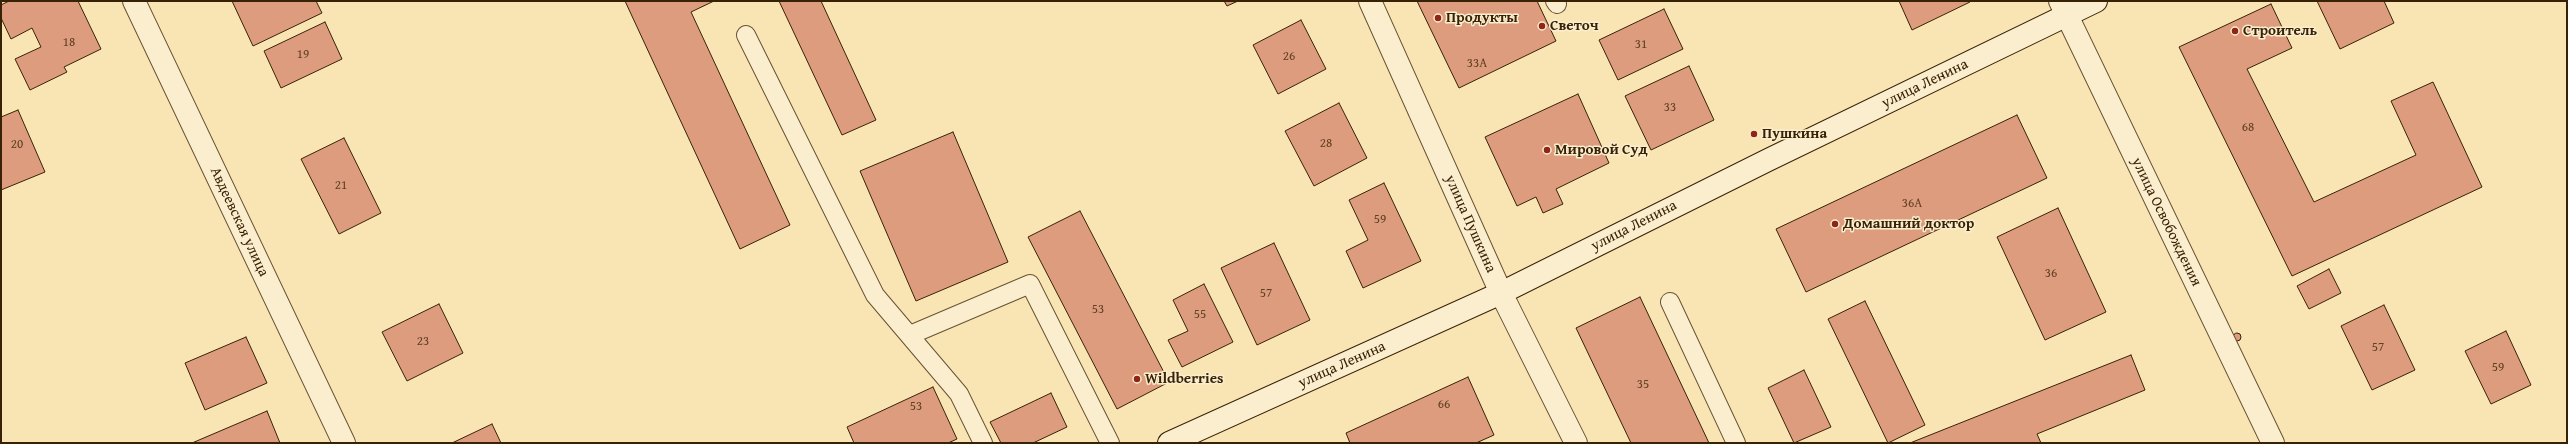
<!DOCTYPE html>
<html>
<head>
<meta charset="utf-8">
<style>
  body { margin:0 }
  #map { position:relative; width:2568px; height:444px; overflow:hidden; background:#f9e5b4; font-family:"Gentium Book Plus",serif }
  canvas { display:block }
  .frame { position:absolute; inset:0; border:2px solid #382206; pointer-events:none }
</style>
</head>
<body>
<div id="map">
<canvas width="2568" height="444"></canvas>
<div class="frame"></div>
</div>
<script>
const g = document.querySelector('canvas').getContext('2d');
g.lineJoin = 'round';
function fillPath(path, color) { g.fillStyle = color; g.fill(path, 'evenodd'); }
const poly = rows => new Path2D(rows.map(r => 'M' + r).join(''));
function strokePath(path, color, width, dash) { g.strokeStyle = color; g.lineWidth = width; g.lineCap = dash ? 'butt' : 'round'; g.setLineDash(dash || []); g.stroke(path); }
function write(font, color, halo, rows, align = 'center') {
  g.font = font + ' "Gentium Book Plus",serif'; g.lineWidth = 3; g.setLineDash([]); g.textBaseline = 'middle'; g.strokeStyle = halo; g.fillStyle = color; for (const [text, x, y, turn = 0] of rows) {
    g.save(); g.translate(x, y); g.rotate((+turn || 0) * Math.PI / 180); g.textAlign = isNaN(turn) ? turn : align; if (halo) g.strokeText(text, 0, 0); g.fillText(text, 0, 0); g.restore();
  }
}
const building = poly([
  [9,1,78,1,101,49,64,67,67,72,30,90,15,59,41,47,32,28,11,39,1,18,1,5,9,1],
  [232,1,316,1,322,13,253,46,232,1],
  [625,1,714,1,691,12,790,225,740,249,625,1],
  [779,1,821,1,876,120,842,135,779,1],
  [1224,1,1238,1,1227,6,1224,1],
  [1417,1,1537,1,1556,41,1459,88,1417,1],
  [1899,1,1969,1,1970,2,1912,30,1899,1],
  [2317,1,2384,1,2394,23,2340,49,2317,1],
  [2271,4,2292,48,2247,69,2314,202,2416,155,2391,101,2433,82,2482,187,2292,276,2179,47,2271,4],
  [1664,9,1683,49,1618,80,1599,40,1664,9],
  [1301,20,1326,69,1278,94,1253,45,1301,20],
  [325,22,342,59,281,88,264,51,325,22],
  [1689,66,1714,120,1651,150,1625,96,1689,66],
  [1578,94,1609,163,1556,189,1563,204,1543,213,1536,197,1517,206,1485,137,1578,94],
  [1339,103,1367,158,1314,186,1285,131,1339,103],
  [18,110,45,172,1,190,1,117,18,110],
  [2017,115,2047,178,1806,292,1776,229,2017,115],
  [953,132,1008,262,916,301,860,171,953,132],
  [344,138,381,213,339,234,301,159,344,138],
  [1384,183,1421,261,1363,288,1346,251,1368,240,1349,200,1384,183],
  [2058,208,2106,312,2045,340,1997,237,2058,208],
  [1080,211,1169,382,1117,409,1028,237,1080,211],
  [1274,243,1310,320,1257,345,1221,268,1274,243],
  [2329,269,2341,293,2309,309,2297,286,2329,269],
  [1204,284,1233,342,1182,367,1168,340,1188,331,1173,300,1204,284],
  [1640,297,1709,443,1631,443,1576,328,1640,297],
  [1865,301,1925,425,1888,443,1828,319,1865,301],
  [439,304,463,353,407,381,382,332,439,304],
  [2384,305,2415,370,2372,390,2341,326,2384,305],
  [2506,331,2531,385,2491,404,2465,351,2506,331],
  '2233 337a4 4 0 1 1 8 0a4 4 0 1 1-8 0Z',
  [246,337,267,383,205,410,185,363,246,337],
  [2131,355,2145,390,2037,434,2041,443,1910,443,2131,355],
  [1804,370,1831,427,1794,443,1768,388,1804,370],
  [1468,377,1494,435,1476,443,1350,443,1346,433,1468,377],
  [933,387,957,439,948,443,854,443,847,427,933,387],
  [1051,393,1067,427,1033,443,1001,443,990,422,1051,393],
  [267,411,280,443,192,443,267,411],
  [492,424,501,443,452,443,492,424]
]);
fillPath(building, '#dd9c7e');
strokePath(building, '#382206', 1);
const service = poly([
  [1555,1,1557,4],
  [746,35,875,295,959,394,983,443],
  [1670,302,1736,443],
  [910,335,1030,284,1110,443]
]);
const minor = poly([
  [134,1,344,443],
  [1370,1,1501,293,1576,443],
  [2060,1,2273,443]
]);
const secondary = poly([
  [1169,443,1501,293,1768,160,2096,1]
]);
strokePath(service, '#685332', 20);
strokePath(minor, '#685332', 24);
strokePath(secondary, '#382206', 24);
strokePath(service, '#fbeece', 18);
strokePath(minor, '#fbeece', 22);
strokePath(secondary, '#fbeece', 22);
for (const [x, y, r, color] of [
  [1438,18,4,"#8f2418"],
  [1542,26,4,"#8f2418"],
  [2235,31,4,"#8f2418"],
  [1754,134,4,"#8f2418"],
  [1547,150,4,"#8f2418"],
  [1835,224,4,"#8f2418"],
  [1137,379,4,"#8f2418"]
]) { const dot = new Path2D(); dot.arc(x, y, r, 0, 2 * Math.PI); g.fillStyle = color; g.fill(dot); strokePath(dot, '#fbeece', 1.5); }
write('13px', '#614024', null, [
  ["18",69,43],
  ["31",1641,45],
  ["19",303,55],
  ["26",1289,57],
  ["33А",1477,64],
  ["33",1670,108],
  ["68",2248,128],
  ["28",1326,144],
  ["20",17,145],
  ["21",341,186],
  ["36А",1912,204],
  ["59",1380,220],
  ["36",2051,274],
  ["57",1266,294],
  ["53",1098,310],
  ["55",1200,315],
  ["23",423,342],
  ["57",2378,348],
  ["59",2498,368],
  ["35",1643,385],
  ["66",1444,405],
  ["53",916,407]
]);
write('bold 15px', '#382206', '#fbeece', [
  ["Продукты",1446,18],
  ["Светоч",1550,26],
  ["Строитель",2243,31],
  ["Пушкина",1762,134],
  ["Мировой Суд",1555,150],
  ["Домашний доктор",1843,224],
  ["Wildberries",1145,379]
], 'left');
write('15px', '#382206', '#fbeece', [
  ["улица Ленина",1925,84,-26],
  ["Авдеевская улица",239,222,65],
  ["улица Освобождения",2166,222,64],
  ["улица Пушкина",1470,224,66],
  ["улица Ленина",1634,226,-27],
  ["улица Ленина",1342,365,-24]
]);
</script>
</body>
</html>
